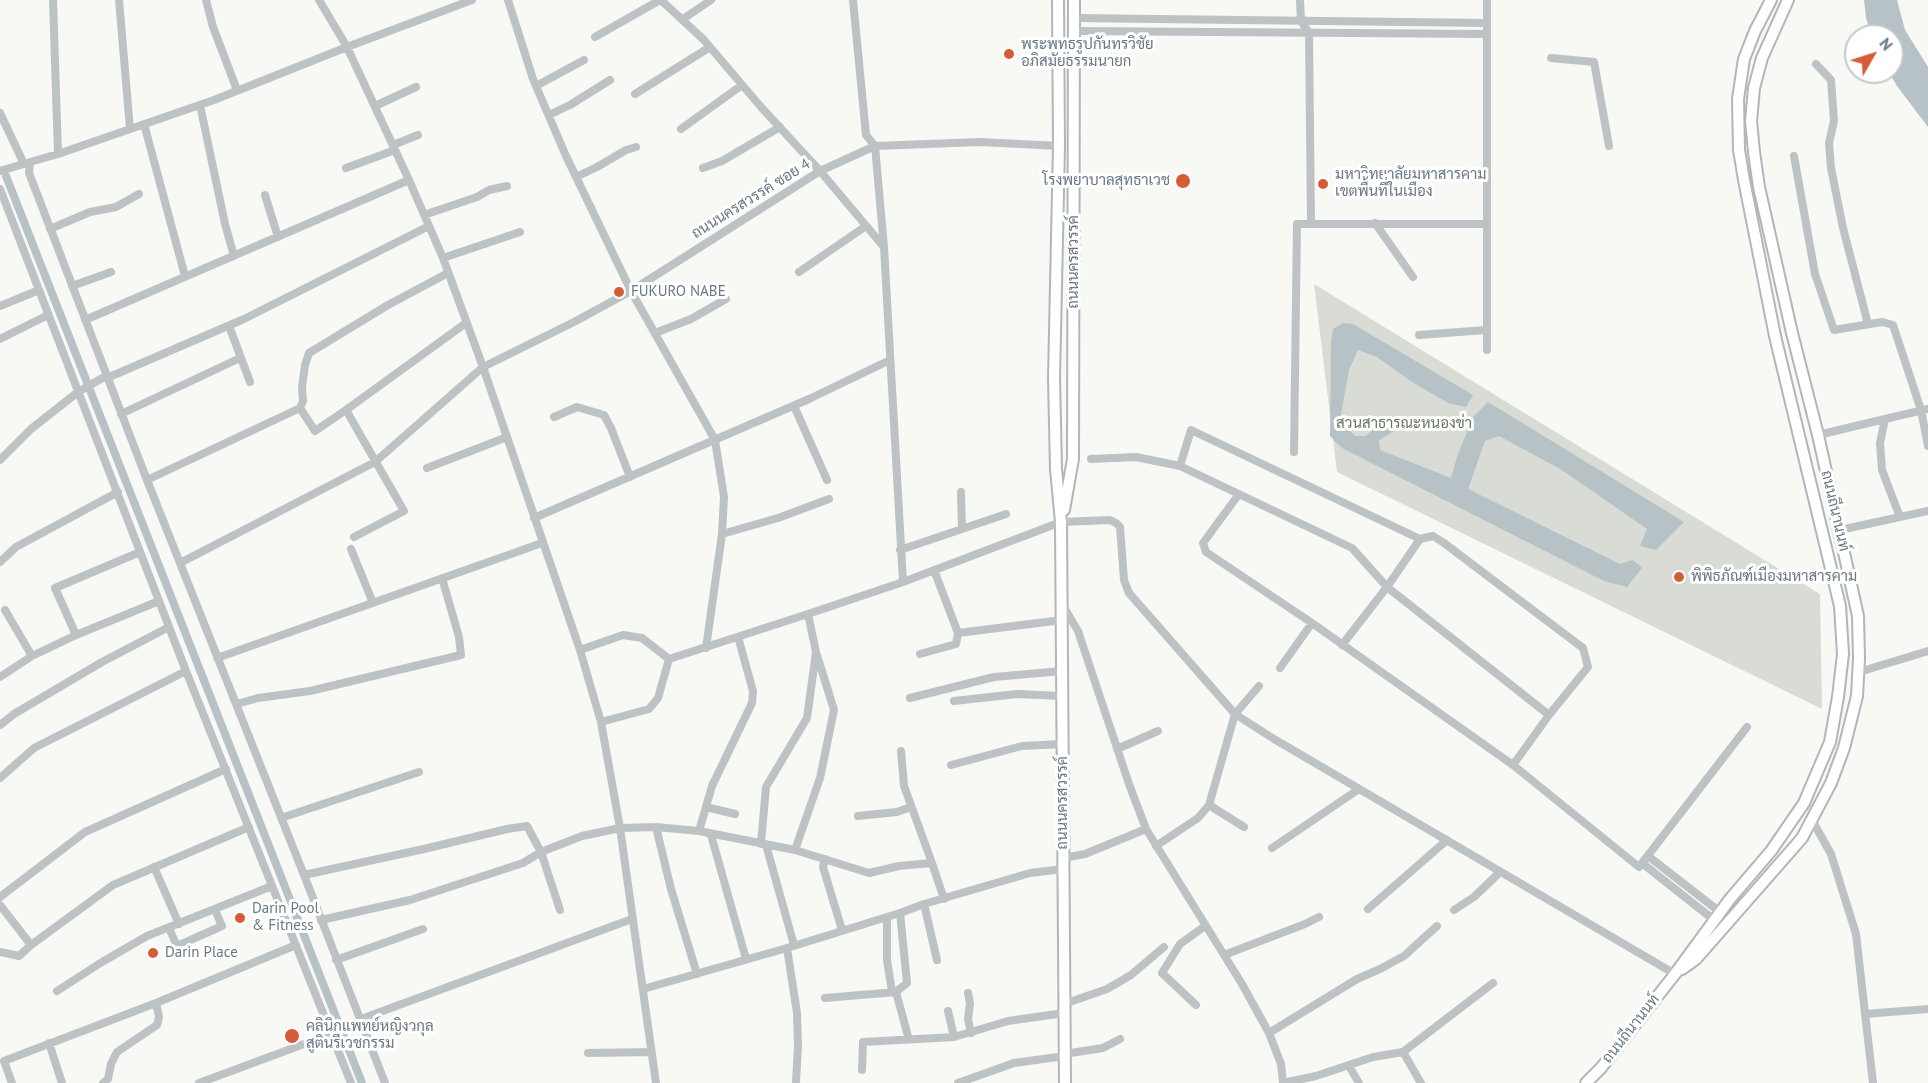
<!DOCTYPE html>
<html>
<head>
<meta charset="utf-8">
<style>
  body { margin:0 }
  #map { position:relative; width:1928px; height:1083px; overflow:hidden; background:#f8f8f5; font-family:"PT Sans",sans-serif }
  canvas { display:block }
  .north { position:absolute; left:1844px; top:24px; width:60px; height:60px; box-sizing:border-box; background:#fff; border:2px solid #c3c9ce; border-radius:50%; rotate:51deg; font-size:16px; font-weight:700; line-height:24px; text-align:center; color:#697884 }
  .north::after { content:''; display:block; margin:auto; width:21px; height:27px; background:#d65b37; clip-path:polygon(50% 0,100% 100%,50% 72%,0 100%) }
</style>
</head>
<body>
<div id="map">
<canvas width="1928" height="1083"></canvas>
<div class="north">N</div>
</div>
<script>
const g = document.querySelector('canvas').getContext('2d');
g.lineJoin = 'round';
function fillPath(path, color) { g.fillStyle = color; g.fill(path, 'evenodd'); }
const poly = rows => new Path2D(rows.map(r => 'M' + r).join(''));
function strokePath(path, color, width, dash) { g.strokeStyle = color; g.lineWidth = width; g.lineCap = dash ? 'butt' : 'round'; g.setLineDash(dash || []); g.stroke(path); }
function write(font, color, halo, rows, align = 'center') {
  g.font = font + ' "PT Sans",Sarabun,sans-serif'; g.lineWidth = 6; g.setLineDash([]); g.textBaseline = 'middle'; g.strokeStyle = halo; g.fillStyle = color; for (const [text, x, y, turn = 0] of rows) {
    g.save(); g.translate(x, y); g.rotate((+turn || 0) * Math.PI / 180); g.textAlign = isNaN(turn) ? turn : align; if (halo) g.strokeText(text, 0, 0); g.fillText(text, 0, 0); g.restore();
  }
}
fillPath(poly([
  [1314,284,1820,594,1822,709,1337,472]
]), '#d8dcd5');
fillPath(poly([
  [1864,0,1897,0,1905,30,1928,67,1928,127,1897,86,1889,72,1892,72,1892,36,1872,36,1866,18],
  [1343,323,1353,324,1473,395,1466,407,1448,403,1412,382,1377,357,1358,350,1349,370,1341,414,1347,428,1355,436,1366,436,1384,418,1394,431,1379,440,1380,450,1451,478,1457,457,1473,417,1488,402,1684,522,1656,550,1640,546,1647,529,1562,470,1499,436,1485,441,1468,489,1620,564,1633,560,1642,568,1627,587,1604,581,1342,448,1330,436,1331,341,1333,329]
]), '#b6c2c5');
strokePath(poly([
  [6,176,362,1083]
]), '#b6c2c5', 8);
const major = poly([
  [1058,0,1059,146,1054,378,1056,469,1061,522,1065,1083],
  [1064,510,1073,459,1074,0],
  [1682,969,1696,959,1802,838,1831,783,1844,748,1857,696,1859,658,1858,616,1818,435,1792,333,1759,187,1754,152,1751,121,1754,88,1762,58,1788,0],
  [1586,1083,1601,1068,1675,974,1730,899,1771,851,1804,803,1830,742,1838,697,1843,654,1840,606,1775,336,1744,180,1739,150,1738,99,1744,59,1755,31,1771,0]
]);
strokePath(major, '#b1b6ba', 14);
strokePath(poly([
  [53,0,58,154],
  [119,0,130,129],
  [206,0,213,27,237,90],
  [319,0,347,47,409,180,443,258,483,367,580,650,601,722,620,828,656,1083],
  [508,0,533,79,566,156,631,291,715,440,724,497,722,534,706,648],
  [661,0,704,40,761,107,820,171,884,247],
  [853,0,866,135,875,146,884,247,903,582],
  [1300,0,1301,21,1309,33,1311,224],
  [1075,18,1487,23],
  [683,19,711,0],
  [1075,31,1487,34],
  [595,37,660,0],
  [1551,58,1594,62,1609,146],
  [1816,64,1831,80,1834,121,1829,143,1831,168,1843,228,1868,324],
  [536,86,584,60],
  [635,94,710,47],
  [200,105,225,224,234,256],
  [375,106,416,87],
  [0,113,24,164],
  [549,115,570,105,610,80],
  [144,124,185,276],
  [681,129,742,85],
  [393,145,418,135],
  [1794,156,1815,274,1834,330,1882,322,1893,325,1921,410,1928,446],
  [346,168,395,150],
  [703,168,722,161,780,127],
  [0,171,27,163],
  [576,177,597,167,626,150,636,147],
  [0,189,186,671,351,1083],
  [265,195,278,237],
  [424,215,477,197,489,190,507,186],
  [1375,223,1413,277],
  [50,229,90,212,116,207,139,194],
  [443,258,520,232],
  [799,272,866,226],
  [72,286,111,272],
  [0,306,39,290],
  [85,320,409,180],
  [229,326,250,382],
  [655,333,691,319,726,299],
  [1419,335,1486,330],
  [0,339,48,315],
  [1487,350,1487,0],
  [107,378,244,319,429,226],
  [794,406,827,480],
  [300,408,303,401,302,387,305,365,309,353,388,305,448,273],
  [121,414,240,358],
  [554,417,577,407,604,415,611,428,630,477],
  [1818,435,1885,419],
  [1294,452,1297,224,1486,224],
  [1091,459,1136,457,1180,466,1352,548,1387,587,1549,715],
  [0,460,31,429,78,392,106,376],
  [1180,466,1191,430,1420,539],
  [427,468,507,437],
  [147,480,300,408,315,431,346,410],
  [1239,494,1203,543,1206,552,1312,623,1513,765,1639,867,1747,727],
  [1900,517,1882,470,1880,443,1885,419,1928,409],
  [534,518,809,399,890,360],
  [962,529,1006,514],
  [1840,530,1928,511],
  [722,534,778,518,829,499],
  [354,537,404,511,346,410,466,323],
  [351,549,373,603],
  [900,550,962,529,961,492],
  [0,562,16,547,118,492],
  [180,563,375,462,483,367,574,322,631,291,820,171,875,146,980,142,1059,146],
  [934,570,958,633],
  [1062,604,1078,631,1129,784,1146,829,1242,984,1269,1033,1281,1064,1283,1083],
  [5,610,32,656],
  [76,635,55,588,140,552],
  [1342,645,1387,587,1420,539,1433,536,1444,543,1583,648,1588,667,1549,715,1513,765],
  [580,650,623,635,642,638,669,659,658,698,649,709,601,722],
  [920,654,956,644,958,633,1062,620],
  [217,658,542,543],
  [669,659,808,614,903,582,1061,522,1110,520,1116,523,1120,527,1124,580,1129,593,1235,714,1274,739,1675,974],
  [1280,668,1312,623],
  [1859,672,1928,651],
  [0,677,32,656,76,635,159,601],
  [910,698,994,677,1062,671],
  [954,701,1017,694,1062,696],
  [237,704,258,698,310,691,461,655,459,637,442,578],
  [0,725,14,714,102,662,169,627],
  [1117,749,1158,731],
  [901,751,904,786,932,863,944,899],
  [951,765,1022,746,1063,744],
  [0,778,34,748,186,671],
  [1209,805,1244,827],
  [706,807,735,814],
  [858,816,897,812,911,807],
  [281,818,419,772],
  [1812,820,1831,854,1856,934,1873,1083],
  [656,827,671,889,697,974],
  [699,831,712,786,752,703,753,691,738,637],
  [711,835,746,959],
  [761,844,766,787,807,718,816,652,808,614],
  [766,845,794,945],
  [1156,846,1198,818,1209,805,1235,714,1259,686],
  [1272,848,1359,789],
  [795,850,820,778,834,710,817,655],
  [1648,856,1720,912],
  [1063,858,1085,854,1146,829],
  [825,859,823,867,842,930],
  [1642,863,1714,920],
  [154,867,179,924],
  [304,875,424,849,507,829,527,826,541,852,560,910],
  [0,897,85,832,226,769],
  [924,904,937,960],
  [0,905,31,945],
  [1368,909,1447,840],
  [1454,910,1474,897,1500,872],
  [900,913,907,983,896,992,909,1040],
  [887,917,887,960,892,992],
  [321,920,410,900,523,863,541,852,582,836,620,828,656,827,699,831,795,850,869,873,899,866,932,863],
  [169,928,177,946,222,926,215,910],
  [787,948,797,1013,798,1045,796,1083],
  [0,952,19,956,31,945,113,885,249,827],
  [1224,955,1305,924,1319,917],
  [336,960,423,929],
  [643,989,787,948,900,913,924,904,1030,873,1063,869],
  [57,991,102,962,147,936,272,886],
  [968,993,970,1003,968,1019,971,1033],
  [825,998,896,992],
  [1064,1004,1107,989,1131,975,1164,947],
  [1196,1005,1162,973,1180,944,1205,926],
  [948,1011,954,1037],
  [1865,1014,1928,1009],
  [361,1019,632,919],
  [1269,1033,1357,979,1380,969,1404,956,1437,926],
  [49,1043,62,1083],
  [1403,1052,1421,1083],
  [588,1053,651,1052],
  [1064,1054,1103,1048,1120,1039],
  [1349,1066,1359,1083],
  [862,1070,863,1042,954,1037,1008,1021,1064,1013],
  [12,1083,4,1061,156,1003,296,945],
  [103,1083,108,1079,111,1064,117,1052,157,1025,159,1017,156,1003],
  [199,1083,331,1034],
  [385,1083,304,875,147,480,29,173,30,162,58,154,214,100,347,47,472,0],
  [958,1083,1014,1063,1065,1056],
  [1283,1083,1316,1076,1373,1057,1403,1052,1493,983]
]), '#bdc2c5', 8);
strokePath(major, '#fff', 10);
for (const [x, y, r, color] of [
  [1009,54,6,"#d65b37"],
  [1183,181,8,"#d65b37"],
  [1323,184,6,"#d65b37"],
  [619,292,6,"#d65b37"],
  [1679,577,6,"#d65b37"],
  [240,918,6,"#d65b37"],
  [153,953,6,"#d65b37"],
  [292,1036,8,"#d65b37"]
]) { const dot = new Path2D(); dot.arc(x, y, r, 0, 2 * Math.PI); g.fillStyle = color; g.fill(dot); strokePath(dot, '#fff', 2); }
write('15px', '#697884', '#fff', [
  ["พระพุทธรูปกันทรวิชัย",1021,45],
  ["อภิสมัยธรรมนายก",1021,62],
  ["มหาวิทยาลัยมหาสารคาม",1335,175],
  ["เขตพื้นที่ในเมือง",1335,192],
  ["โรงพยาบาลสุทธาเวช",1170,181,"right"],
  ["FUKURO NABE",631,292],
  ["พิพิธภัณฑ์เมืองมหาสารคาม",1691,577],
  ["Darin Pool",252,909],
  ["& Fitness",252,926],
  ["Darin Place",165,953],
  ["คลินิกแพทย์หญิงวกุล",306,1027],
  ["สูตินรีเวชกรรม",306,1044]
], 'left');
write('15px', '#697884', '#fff', [
  ["ถนนนครสวรรค์ ซอย 4",751,199,-32],
  ["ถนนนครสวรรค์",1074,262,-90],
  ["ถนนถีนานนท์",1835,511,77],
  ["ถนนนครสวรรค์",1063,803,-90],
  ["ถนนถีนานนท์",1631,1029,-52]
]);
write('15px', '#677764', '#fff', [
  ["สวนสาธารณะหนองข่า",1404,424]
]);
</script>
</body>
</html>
